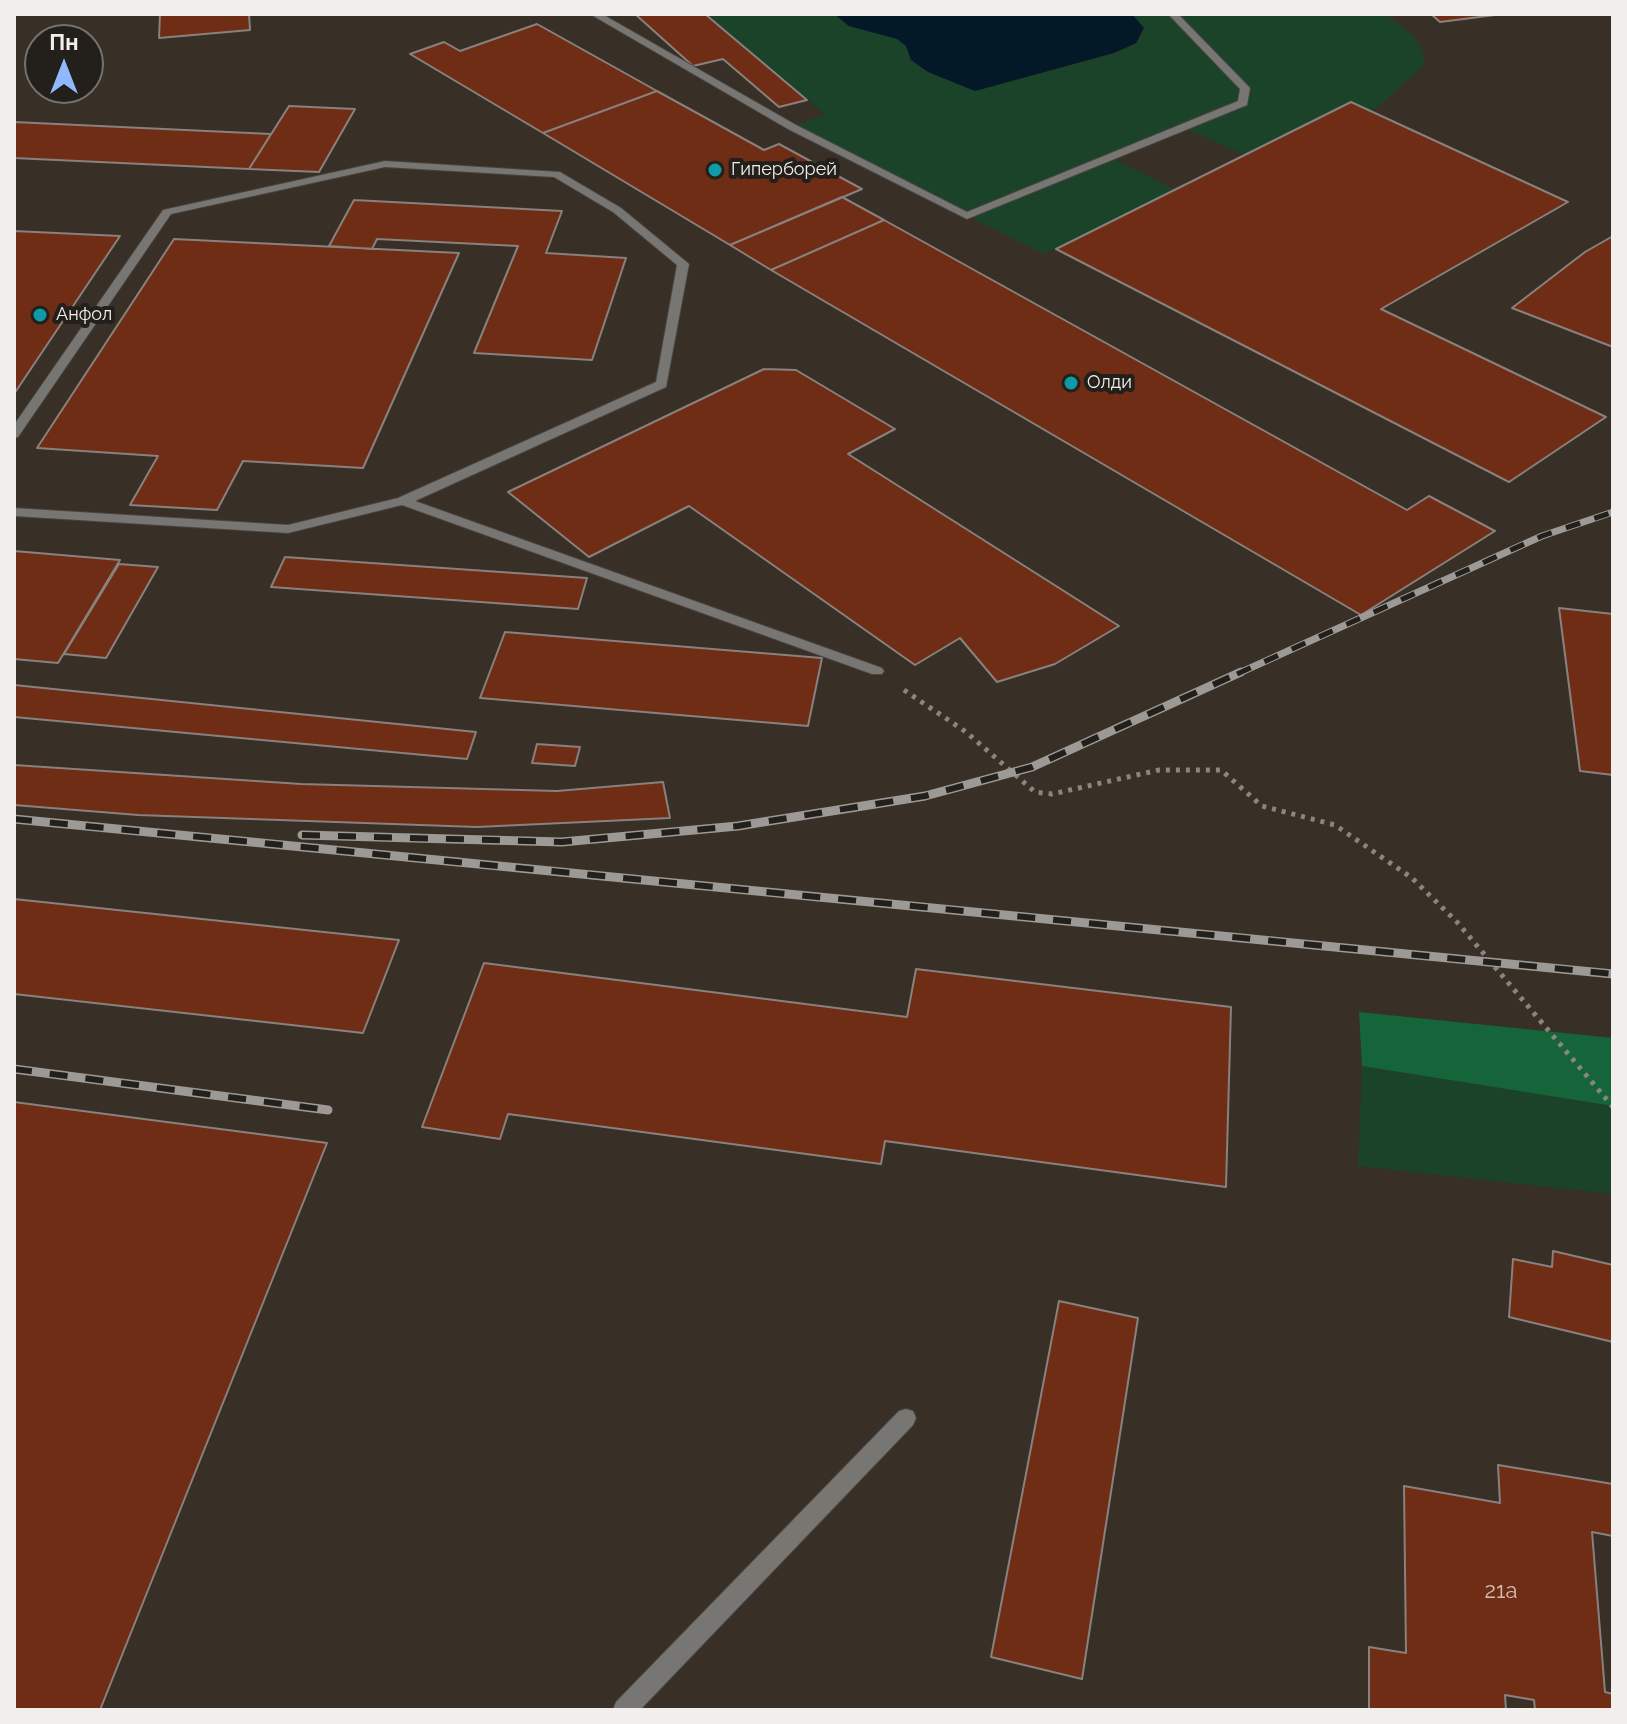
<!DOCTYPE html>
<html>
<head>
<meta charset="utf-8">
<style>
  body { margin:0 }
  #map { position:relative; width:1627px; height:1724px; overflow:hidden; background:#2d2824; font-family:Raleway,sans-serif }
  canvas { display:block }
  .frame { position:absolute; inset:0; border:16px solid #f1eeeb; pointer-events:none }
  .north { position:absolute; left:24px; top:24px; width:80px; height:80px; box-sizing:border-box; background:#231f1b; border:2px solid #75726e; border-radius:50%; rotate:0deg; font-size:22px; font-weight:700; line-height:32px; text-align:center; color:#f1eeeb }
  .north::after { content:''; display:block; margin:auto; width:28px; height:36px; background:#90b8fd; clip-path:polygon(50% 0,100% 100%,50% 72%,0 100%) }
</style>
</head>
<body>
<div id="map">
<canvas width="1627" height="1724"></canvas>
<div class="frame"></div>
<div class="north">Пн</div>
</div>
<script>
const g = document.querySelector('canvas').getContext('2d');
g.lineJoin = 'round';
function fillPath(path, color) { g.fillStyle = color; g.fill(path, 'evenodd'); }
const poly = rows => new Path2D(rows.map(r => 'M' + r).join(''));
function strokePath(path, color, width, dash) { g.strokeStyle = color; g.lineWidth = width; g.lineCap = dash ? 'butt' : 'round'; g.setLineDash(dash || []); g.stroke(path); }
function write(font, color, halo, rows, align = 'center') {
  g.font = font + ' Raleway,sans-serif'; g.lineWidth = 8; g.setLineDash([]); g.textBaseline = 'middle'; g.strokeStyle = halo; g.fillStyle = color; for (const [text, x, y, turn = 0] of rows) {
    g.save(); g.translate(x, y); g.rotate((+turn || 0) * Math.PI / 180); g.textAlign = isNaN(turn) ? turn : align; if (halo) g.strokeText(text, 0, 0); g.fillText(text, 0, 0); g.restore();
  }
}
fillPath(poly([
  [14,14,1613,14,1613,1710,14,1710],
  [40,40,88,40,88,88,40,88]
]), '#382f26');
fillPath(poly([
  [705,14,953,14,976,91,1114,53,1136,44,1144,28,1132,14,1385,14,1415,37,1425,56,1423,66,1372,112,1245,155,1184,128,1112,158,1176,190,1044,254,792,127,825,114],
  [1362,1066,1613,1106,1613,1194,1358,1166]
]), '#1a432a');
fillPath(poly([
  [1359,1012,1613,1038,1613,1106,1362,1066]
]), '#16643a');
fillPath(poly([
  [834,14,1132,14,1144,28,1136,43,1114,53,975,91,928,72,911,60,906,46,897,39,849,26]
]), '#031927');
const building = poly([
  [160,14,249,14,250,30,159,38,160,14],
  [635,14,705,14,807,100,779,107,723,59,693,66,635,14],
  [1431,14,1503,14,1440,22,1431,14],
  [537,24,657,91,543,133,410,54,444,42,460,51,537,24],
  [657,91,764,150,779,144,862,189,730,245,543,133,657,91],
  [1351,102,1568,202,1381,309,1606,417,1509,482,1056,249,1351,102],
  [289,106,355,109,319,172,249,169,289,106],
  [14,122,271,134,249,169,14,158,14,122],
  [842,197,884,220,771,270,730,245,842,197],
  [354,200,562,211,546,253,626,258,592,360,474,353,518,246,377,239,372,249,329,246,354,200],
  [884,220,1407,510,1429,496,1495,531,1361,615,771,270,884,220],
  [14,231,120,236,14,394,14,231],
  [1613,236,1613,347,1512,308,1585,252,1613,236],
  [174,239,459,253,363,468,243,461,217,510,130,505,158,456,37,448,174,239],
  [764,369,796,370,895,429,848,454,1119,626,1055,664,997,682,960,638,915,665,689,506,589,557,508,492,764,369],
  [14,551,120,560,58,663,14,659,14,551],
  [285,557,587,578,578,609,271,587,285,557],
  [119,564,158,567,106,658,64,654,119,564],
  [1559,608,1613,614,1613,775,1580,771,1559,608],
  [505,632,822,658,808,726,480,698,505,632],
  [14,685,476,732,467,759,14,717,14,685],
  [537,744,580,747,575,766,532,763,537,744],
  [14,765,301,784,557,791,663,782,670,818,477,827,138,815,14,805,14,765],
  [14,899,399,940,363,1033,14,994,14,899],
  [484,963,907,1017,916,969,1231,1007,1226,1187,885,1141,881,1164,508,1114,500,1139,422,1127,484,963],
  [14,1102,327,1143,100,1710,14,1710,14,1102],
  [1553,1251,1613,1265,1613,1342,1509,1317,1513,1259,1552,1267,1553,1251],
  [1059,1301,1138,1318,1082,1679,991,1657,1059,1301],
  [1498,1465,1613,1484,1613,1536,1592,1532,1605,1692,1613,1694,1613,1710,1535,1710,1534,1700,1505,1695,1506,1710,1369,1710,1369,1647,1406,1653,1404,1486,1500,1503,1498,1465]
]);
fillPath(building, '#6f2d15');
strokePath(building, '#88817e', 2);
const service = poly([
  [590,14,602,14,796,125,967,212,1238,101,1240,89,1168,14,1178,14,1250,88,1247,105,967,219,788,129,590,14],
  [385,161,560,172,621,208,689,264,666,387,415,501,882,668,884,671,882,674,872,674,402,505,288,533,14,516,14,508,288,525,398,498,656,382,677,265,613,212,554,177,385,167,171,214,18,437,14,438,14,425,163,210,385,161],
  [906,1409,913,1411,916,1418,913,1425,640,1710,613,1710,616,1702,899,1411,906,1409]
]);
strokePath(service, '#484440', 2);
strokePath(poly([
  [904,690,966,732,1035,792,1052,794,1159,770,1221,770,1262,806,1335,825,1412,878,1457,922,1613,1107]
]), '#898581', 5, [4, 6]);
fillPath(service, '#777673');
const railFar1 = poly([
  [1237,674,1542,536,1613,512]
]);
const rail = poly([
  [14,819,1613,974],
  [302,835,562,842,738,826,925,796,1032,767,1241,672],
  [14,1069,328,1110]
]);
strokePath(railFar1, '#9d9996', 7);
strokePath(rail, '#9d9996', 9);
strokePath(railFar1, '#231f1b', 5, [15]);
strokePath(rail, '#231f1b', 6, [18]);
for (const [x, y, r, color] of [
  [715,170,8,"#0f9aa8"],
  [40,315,8,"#0f9aa8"],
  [1071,383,8,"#0f9aa8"]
]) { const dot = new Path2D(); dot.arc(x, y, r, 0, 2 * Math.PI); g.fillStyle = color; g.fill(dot); strokePath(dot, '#231f1b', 3); }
write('18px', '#f1eeeb', '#231f1b', [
  ["Гиперборей",731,170],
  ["Анфол",56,315],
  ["Олди",1087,383]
], 'left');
write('22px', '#d0beb6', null, [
  ["21а",1501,1591]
]);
</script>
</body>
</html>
